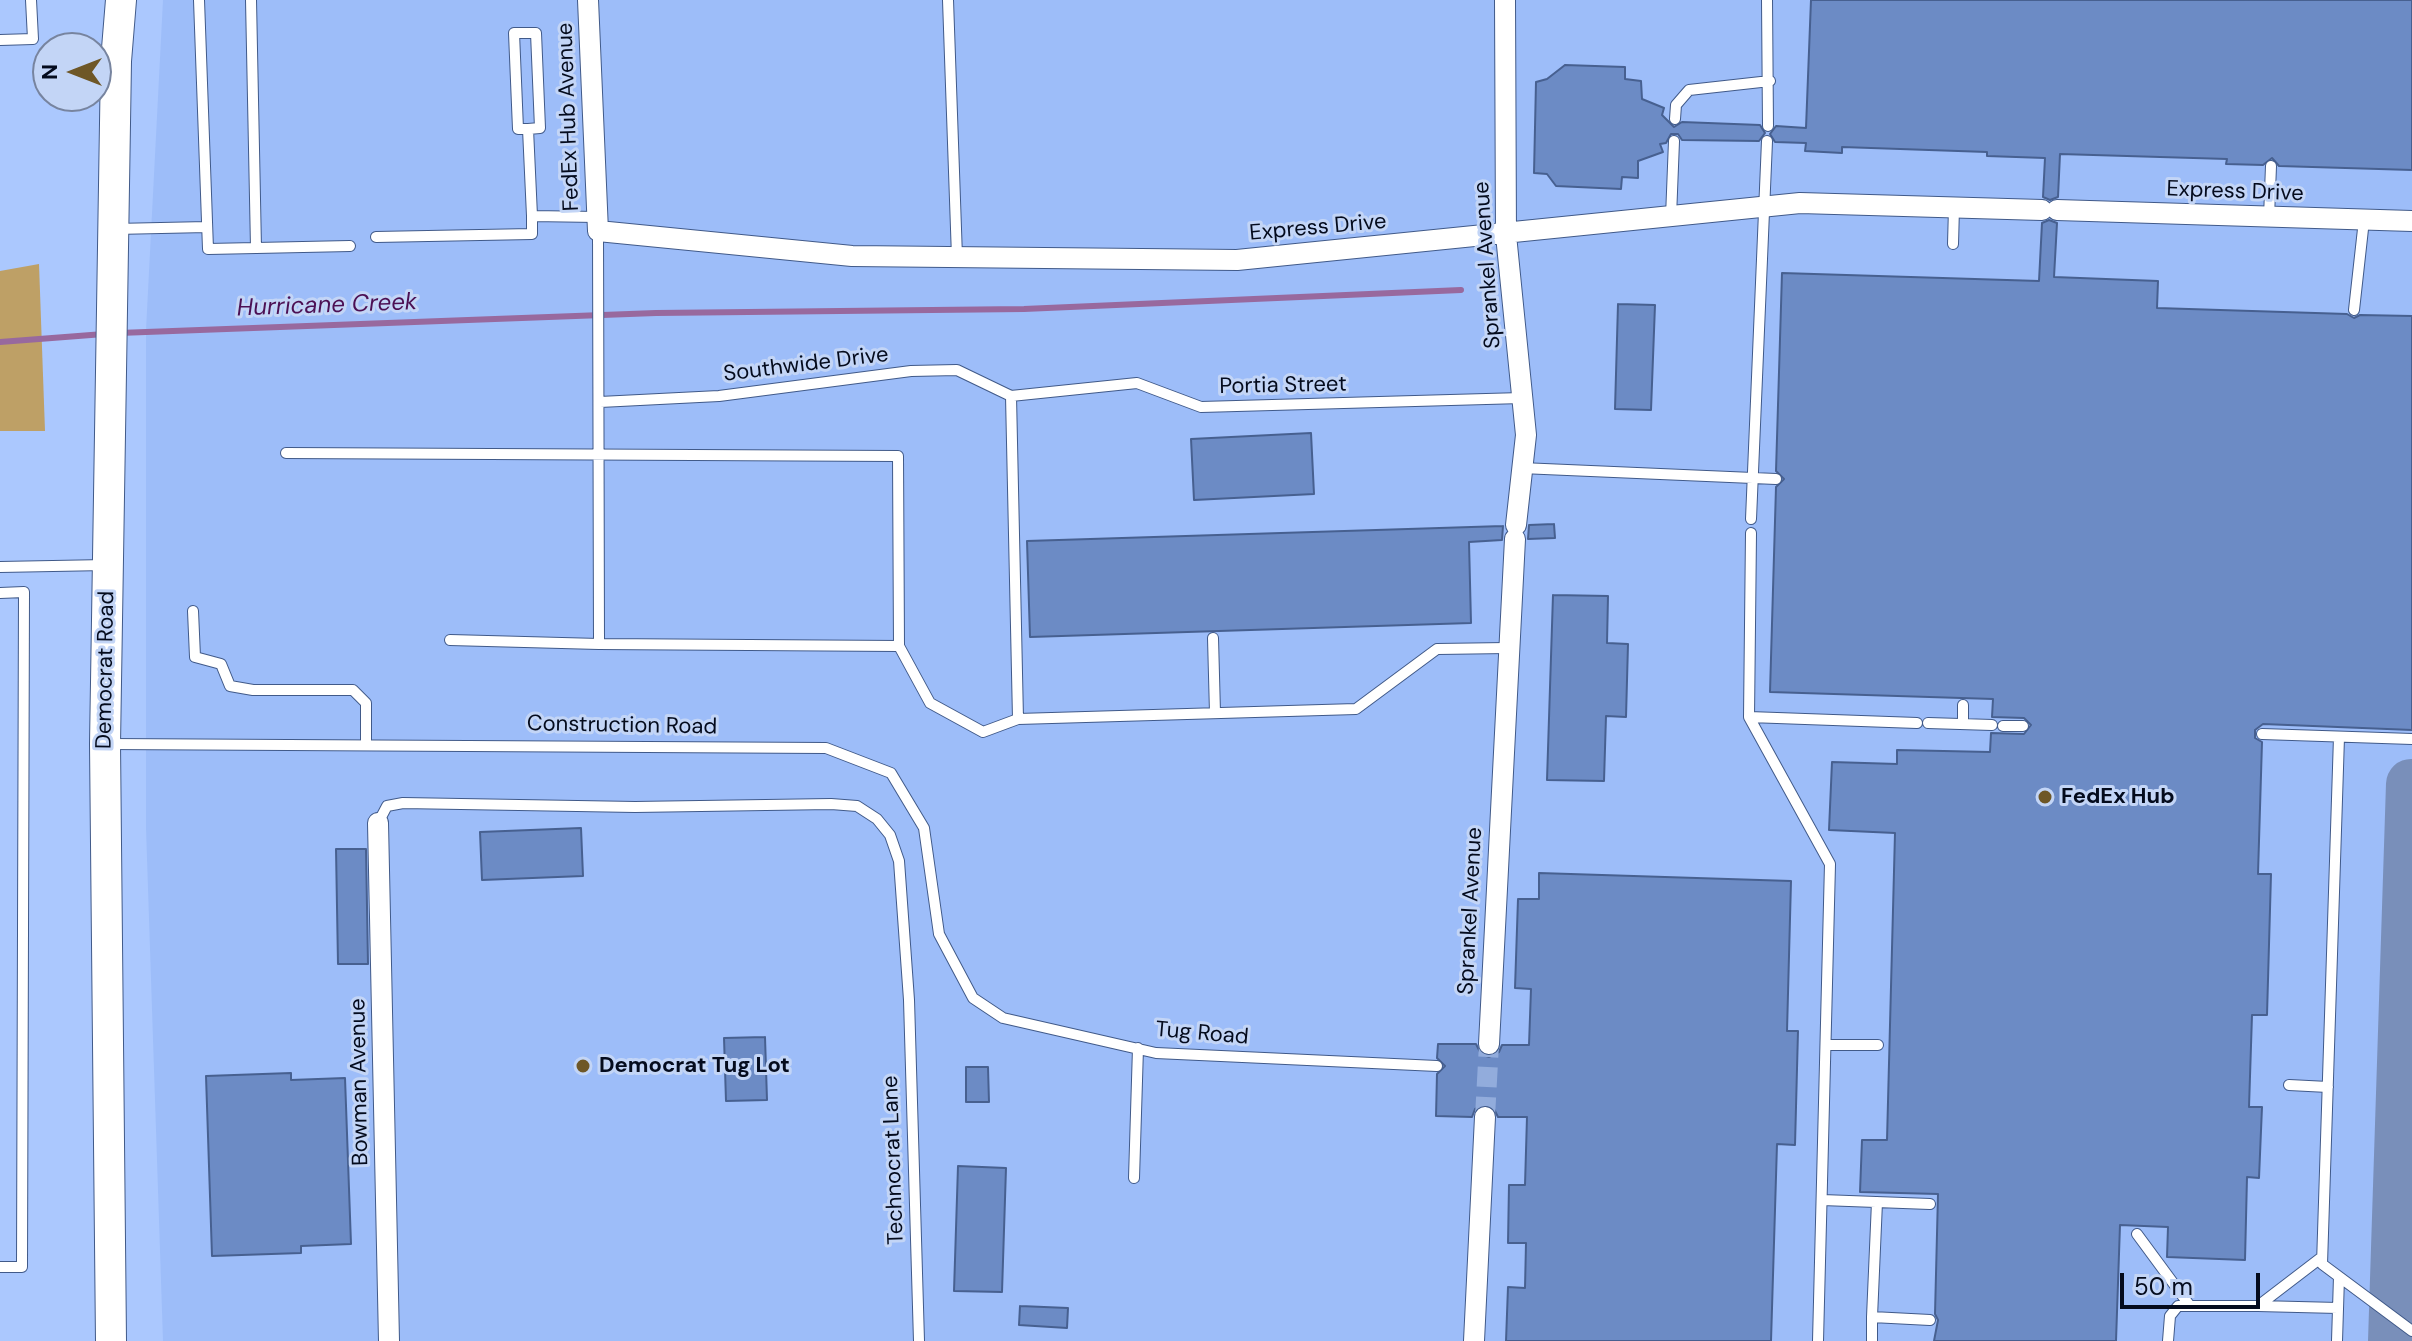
<!DOCTYPE html>
<html>
<head>
<meta charset="utf-8">
<style>
  body { margin:0 }
  #map { position:relative; width:2412px; height:1341px; overflow:hidden; background:#abc8fe; font-family:"DM Sans",sans-serif }
  canvas { display:block }
  .north { position:absolute; left:32px; top:32px; width:80px; height:80px; box-sizing:border-box; background:#c3d5f6; border:2px solid #77849f; border-radius:50%; rotate:270deg; font-size:22px; font-weight:700; line-height:32px; text-align:center; color:#040b1d }
  .north::after { content:''; display:block; margin:auto; width:28px; height:36px; background:#6e5727; clip-path:polygon(50% 0,100% 100%,50% 72%,0 100%) }
  .scale { position:absolute; left:2120px; top:1273px; width:140px; height:36px; box-sizing:border-box; border:4px solid #040b1d; border-top:0; padding-left:10px; font-size:24px; line-height:28px; white-space:nowrap; color:#040b1d; -webkit-text-stroke:6px #c3d5f6; paint-order:stroke }
</style>
</head>
<body>
<div id="map">
<canvas width="2412" height="1341"></canvas>
<div class="north">N</div>
<div class="scale">50 m</div>
</div>
<script>
const g = document.querySelector('canvas').getContext('2d');
g.lineJoin = 'round';
function fillPath(path, color) { g.fillStyle = color; g.fill(path, 'evenodd'); }
const poly = rows => new Path2D(rows.map(r => 'M' + r).join(''));
function strokePath(path, color, width, dash) { g.strokeStyle = color; g.lineWidth = width; g.lineCap = dash ? 'butt' : 'round'; g.setLineDash(dash || []); g.stroke(path); }
function write(font, color, halo, rows, align = 'center') {
  g.font = font + ' "DM Sans",sans-serif'; g.lineWidth = 6; g.setLineDash([]); g.textBaseline = 'middle'; g.strokeStyle = halo; g.fillStyle = color; for (const [text, x, y, turn = 0] of rows) {
    g.save(); g.translate(x, y); g.rotate((+turn || 0) * Math.PI / 180); g.textAlign = isNaN(turn) ? turn : align; if (halo) g.strokeText(text, 0, 0); g.fillText(text, 0, 0); g.restore();
  }
}
fillPath(poly([
  [163,0,2412,0,2412,1341,163,1341,146,828,146,330]
]), '#9dbdf9');
fillPath(poly([
  [39,264,45,431,0,431,0,271]
]), '#bea066');
strokePath(poly([
  [119,333,656,313,1024,309,1461,290],
  [0,342,104,334]
]), '#98699e', 6);
strokePath(poly([
  [2393,1341,2411,784]
]), '#798fba', 50);
const building = poly([
  [1811,0,2412,0,2412,170,2279,166,2272,158,2263,165,2226,164,2227,159,2060,154,2058,197,2050,200,2043,197,2045,158,1987,156,1987,152,1842,147,1842,153,1805,151,1806,143,1775,142,1770,134,1776,126,1806,128,1811,0],
  [1565,65,1625,67,1625,79,1641,81,1642,99,1664,108,1662,115,1674,127,1682,122,1760,125,1765,133,1759,141,1682,140,1678,134,1671,134,1666,143,1660,144,1663,152,1638,161,1638,178,1622,177,1621,189,1556,186,1547,174,1534,173,1536,82,1547,79,1565,65],
  [2049,220,2057,223,2054,277,2158,281,2157,308,2347,314,2354,318,2360,315,2412,316,2412,730,2263,724,2255,730,2255,738,2262,742,2258,874,2271,874,2267,1015,2252,1015,2249,1107,2262,1107,2259,1178,2247,1177,2245,1260,2167,1257,2168,1227,2120,1225,2116,1341,1934,1341,1938,1320,1935,1314,1938,1194,1860,1192,1862,1140,1887,1140,1895,833,1829,830,1832,762,1897,764,1897,750,1990,752,1991,733,2024,734,2031,725,2024,718,1992,717,1993,699,1770,692,1776,487,1784,479,1776,471,1782,273,2039,281,2042,223,2049,220],
  [1618,304,1655,305,1651,410,1615,409,1618,304],
  [1311,433,1314,494,1194,500,1191,439,1311,433],
  [1554,524,1555,538,1528,539,1529,525,1554,524],
  [1503,526,1502,540,1469,542,1471,623,1030,637,1027,541,1503,526],
  [1553,595,1608,596,1607,643,1628,644,1626,717,1606,716,1604,781,1547,780,1553,595],
  [581,828,583,876,482,880,480,832,581,828],
  [336,849,366,849,368,964,338,964,336,849],
  [1539,873,1791,881,1787,1031,1798,1031,1795,1145,1777,1144,1771,1341,1506,1341,1508,1287,1525,1288,1526,1243,1508,1243,1509,1185,1525,1185,1527,1117,1498,1117,1493,1107,1485,1104,1475,1109,1472,1117,1436,1116,1437,1074,1445,1066,1437,1058,1438,1044,1476,1044,1481,1054,1489,1057,1499,1052,1502,1045,1529,1045,1531,989,1515,988,1518,899,1539,899,1539,873],
  [765,1037,767,1100,726,1101,724,1038,765,1037],
  [966,1067,988,1067,989,1102,966,1102,966,1067],
  [291,1073,291,1080,345,1078,351,1244,301,1246,301,1253,212,1256,206,1076,291,1073],
  [958,1166,1006,1168,1002,1292,954,1291,958,1166],
  [1020,1306,1068,1308,1067,1328,1019,1325,1020,1306]
]);
fillPath(building, '#6c8bc5');
strokePath(building, '#476090', 2);
strokePath(poly([
  [1485,1117,1489,1044]
]), '#92acdc', 20, [20, 10]);
const lane = poly([
  [199,0,208,249,256,248,251,0],
  [948,0,957,257],
  [1767,0,1768,126],
  [0,40,33,39,31,0],
  [1675,119,1676,105,1689,90,1770,81],
  [528,129,518,129,514,33,536,33,540,128,528,129,532,216],
  [1671,217,1674,141],
  [2269,217,2271,166],
  [115,229,207,227],
  [376,237,532,234,532,216,597,217],
  [1953,244,1954,208],
  [256,248,350,246],
  [2354,310,2364,220],
  [600,402,719,396,911,371,957,370,1011,396],
  [286,453,898,456,899,646,930,703,983,732,1018,719],
  [1521,468,1776,479],
  [1751,519,1767,141],
  [1751,533,1749,717,1830,864,1818,1341],
  [0,567,106,565],
  [0,593,24,592,22,1267,0,1267],
  [193,611,195,657,221,664,230,686,253,690,353,690,366,703,366,743],
  [1213,638,1215,713],
  [450,640,599,644,598,231],
  [599,644,899,646],
  [1507,648,1437,649,1356,709,1018,719,1011,396,1137,383,1201,407,1522,398],
  [1749,717,1917,723],
  [1928,723,1992,725],
  [1963,724,1963,705],
  [2003,726,2023,726],
  [2262,734,2412,739],
  [2339,737,2322,1264,2412,1331],
  [108,744,826,748,891,773,924,828,939,934,973,998,1003,1018,1156,1053,1437,1066],
  [378,823,387,806,403,803,635,807,831,804,857,806,877,819,890,835,899,861,909,1000,919,1341],
  [1826,1045,1878,1045],
  [2289,1085,2328,1087],
  [1134,1178,1138,1048],
  [1822,1200,1930,1204],
  [1877,1202,1872,1317,1930,1320],
  [2137,1234,2190,1306],
  [2258,1306,2338,1308],
  [1872,1341,1872,1317],
  [2168,1341,2170,1316,2178,1306,2258,1306,2322,1257],
  [2337,1341,2339,1277]
]);
const street = poly([
  [588,0,598,231,852,256,1237,260,1800,203,2042,210],
  [1505,0,1506,235,1526,435,1516,525],
  [2057,210,2412,221],
  [378,823,389,1341],
  [1489,1044,1515,539],
  [1474,1341,1485,1117]
]);
const secondary = poly([
  [111,1341,105,744,116,61,121,0]
]);
strokePath(lane, '#415a89', 12);
strokePath(street, '#415a89', 22);
strokePath(secondary, '#415a89', 32);
strokePath(lane, '#fff', 10);
strokePath(street, '#fff', 20);
strokePath(secondary, '#fff', 30);
for (const [x, y, r, color] of [
  [2045,797,8,"#6e5727"],
  [583,1066,8,"#6e5727"]
]) { const dot = new Path2D(); dot.arc(x, y, r, 0, 2 * Math.PI); g.fillStyle = color; g.fill(dot); strokePath(dot, '#c3d5f6', 3); }
write('22px', '#040b1d', '#c3d5f6', [
  ["FedEx Hub Avenue",569,117,-92],
  ["Express Drive",2235,192,2],
  ["Express Drive",1318,228,-5],
  ["Sprankel Avenue",1488,265,-94],
  ["Southwide Drive",806,365,-7],
  ["Portia Street",1283,386,-1],
  ["Democrat Road",106,670,-89],
  ["Construction Road",622,726,1],
  ["Sprankel Avenue",1471,911,-87],
  ["Tug Road",1202,1034,5],
  ["Bowman Avenue",360,1082,-91],
  ["Technocrat Lane",894,1160,-92]
]);
write('bold 22px', '#040b1d', '#c3d5f6', [
  ["FedEx Hub",2061,797],
  ["Democrat Tug Lot",599,1066]
], 'left');
write('italic 24px', '#4c1054', '#c3d5f6', [
  ["Hurricane Creek",327,306,-2]
]);
</script>
</body>
</html>
